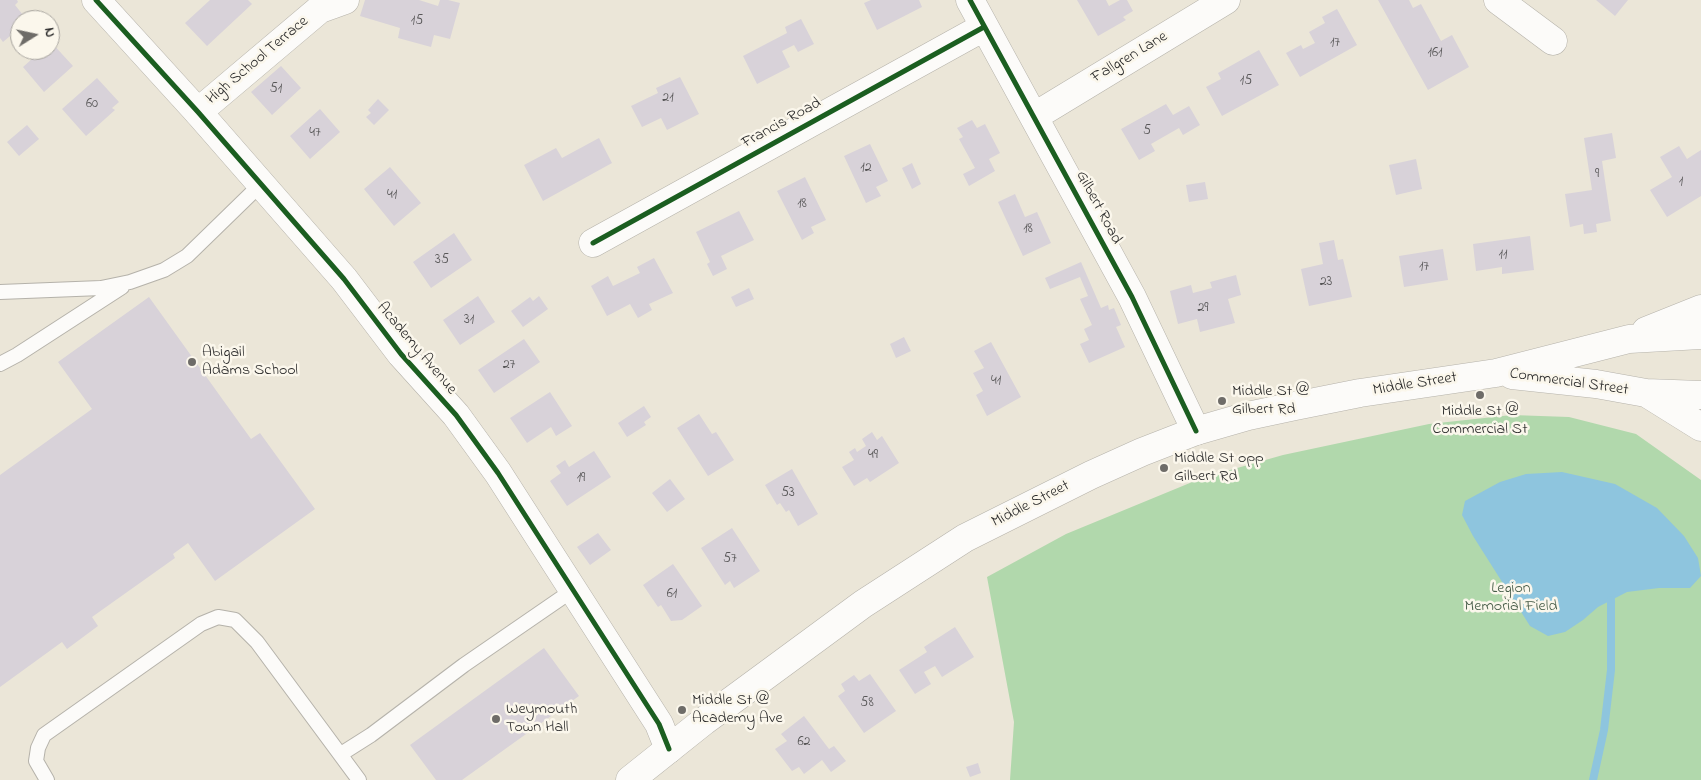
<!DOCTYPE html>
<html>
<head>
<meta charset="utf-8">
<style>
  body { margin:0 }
  #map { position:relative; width:1701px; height:780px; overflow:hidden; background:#ebe6d8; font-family:"Indie Flower",sans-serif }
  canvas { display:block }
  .north { position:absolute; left:10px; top:10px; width:50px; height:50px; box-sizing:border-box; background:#fbf7ec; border:1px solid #a8a59f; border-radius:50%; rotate:80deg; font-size:14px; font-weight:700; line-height:20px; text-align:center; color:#2b2b2b }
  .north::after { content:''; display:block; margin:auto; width:18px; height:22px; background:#6e6c68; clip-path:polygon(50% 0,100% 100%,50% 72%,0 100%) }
</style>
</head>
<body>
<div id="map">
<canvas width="1701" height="780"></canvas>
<div class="north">N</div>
</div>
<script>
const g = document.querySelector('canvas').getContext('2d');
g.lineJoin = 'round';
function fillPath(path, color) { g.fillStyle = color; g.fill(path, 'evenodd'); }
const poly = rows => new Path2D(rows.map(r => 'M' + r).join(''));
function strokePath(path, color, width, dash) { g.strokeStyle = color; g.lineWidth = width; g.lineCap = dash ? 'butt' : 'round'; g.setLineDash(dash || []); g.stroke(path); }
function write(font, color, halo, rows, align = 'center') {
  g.font = font + ' "Indie Flower",sans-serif'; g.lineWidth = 5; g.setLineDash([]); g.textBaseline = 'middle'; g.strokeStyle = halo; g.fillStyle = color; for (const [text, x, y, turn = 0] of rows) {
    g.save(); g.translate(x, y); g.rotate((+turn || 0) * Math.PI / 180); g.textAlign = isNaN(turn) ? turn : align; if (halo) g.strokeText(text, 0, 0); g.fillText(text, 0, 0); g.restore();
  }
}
fillPath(poly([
  [1512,415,1569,417,1636,434,1701,480,1701,780,1010,780,1014,722,987,577,1066,534,1202,478,1283,455,1429,424]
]), '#b1d8ac');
fillPath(poly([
  [1562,472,1615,484,1657,508,1684,536,1698,558,1701,576,1690,588,1659,588,1627,592,1598,607,1583,620,1565,632,1548,636,1530,626,1473,536,1462,515,1465,501,1500,482,1526,474]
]), '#8ec5de');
strokePath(poly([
  [1593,780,1604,730,1611,670,1611,600]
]), '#8ec5de', 8);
fillPath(poly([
  [0,0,17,0,18,2,15,5,27,20,20,20,20,36,16,31,3,42,0,38],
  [210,0,248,0,252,4,207,46,185,23],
  [365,0,419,0,438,6,440,0,448,0,460,3,450,39,434,35,431,47,398,38,400,28,360,16],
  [871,0,919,0,922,7,877,30,864,3],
  [1077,0,1106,0,1109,6,1120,0,1127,0,1133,11,1123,17,1126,20,1098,36],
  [1378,0,1409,0,1413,8,1421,4,1441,41,1452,35,1469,67,1428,90],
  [1596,0,1628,0,1615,16],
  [1337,9,1357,45,1300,77,1286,53,1301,45,1303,49,1315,43,1309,32,1325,23,1322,17],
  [801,19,814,44,798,52,794,45,782,51,790,67,757,84,743,56,787,33,785,27],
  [51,42,73,66,44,92,23,67,42,50,50,50],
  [1259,50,1279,85,1222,116,1206,87,1221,79,1218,73],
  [281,66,301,88,272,115,251,92],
  [680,77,699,114,667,130,661,118,642,127,631,106,658,93,656,88],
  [97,78,119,102,112,108,115,110,86,136,62,109],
  [378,99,389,110,374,125,366,117,371,113,368,110],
  [1166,104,1173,115,1189,106,1200,125,1183,135,1179,128,1151,144,1155,151,1139,160,1121,129],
  [320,109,340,132,310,159,290,136],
  [972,120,977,128,985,124,1000,153,989,159,995,171,969,186,963,174,975,168,959,139,963,137,957,128],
  [27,125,39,139,19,156,7,142],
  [1612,133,1616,158,1602,161,1611,221,1596,224,1597,232,1584,234,1583,224,1570,227,1565,194,1592,190,1584,138],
  [599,138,612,163,543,201,524,165,556,148,562,158],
  [870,144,888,181,876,187,881,196,866,203,844,156],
  [1679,146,1687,159,1701,150,1701,196,1667,217,1650,190,1672,177,1660,157],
  [1416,159,1422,189,1396,195,1389,165],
  [912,163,921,184,912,189,902,168],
  [390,167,421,203,394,226,364,189],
  [805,177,826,220,811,227,814,233,802,240,777,191],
  [1205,182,1208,199,1189,202,1186,185],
  [1015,194,1025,217,1037,212,1051,243,1023,256,998,202],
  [739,211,754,240,721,256,727,269,713,276,707,264,710,262,696,232],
  [454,233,472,260,431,288,413,262],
  [1530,236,1534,270,1502,274,1502,267,1476,271,1473,244],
  [1334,240,1338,260,1343,259,1352,297,1309,306,1301,269,1323,264,1319,243],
  [1443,249,1448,280,1404,287,1399,256],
  [654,258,673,293,649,304,652,310,638,318,630,304,607,316,591,286,608,276,613,286,640,273,637,267],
  [1081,262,1101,308,1108,305,1109,310,1114,308,1121,325,1116,327,1125,347,1089,363,1080,344,1089,340,1084,329,1092,325,1080,299,1088,296,1080,277,1050,289,1045,278],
  [1236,275,1241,295,1228,299,1235,323,1200,332,1197,319,1178,324,1170,291,1191,285,1193,293,1212,288,1210,282],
  [749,288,754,299,736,307,731,297],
  [478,296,495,322,460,345,443,320],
  [539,296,548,309,523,327,511,311,530,297,533,301],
  [149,297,251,439,260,433,315,509,215,581,188,543,173,554,175,558,92,617,98,626,67,649,62,642,0,687,0,475,92,409,58,362],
  [904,337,911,351,896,358,890,344],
  [524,339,540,362,494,393,478,370],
  [991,342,1021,397,987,416,976,395,983,391,973,373,984,368,974,351],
  [550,392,572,426,556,436,551,427,527,443,510,418],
  [644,406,651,417,644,422,646,425,627,437,618,423],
  [699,414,712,434,716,432,734,460,708,476,677,428],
  [872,432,877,440,882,436,899,463,870,482,867,478,854,486,842,467,854,460,849,452,855,448,857,452,866,446,862,439],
  [594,451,611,477,567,506,550,481,561,473,556,466,565,460,569,467],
  [792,469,818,514,798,526,789,510,786,512,780,503,777,505,765,485],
  [670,479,685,499,667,512,652,493],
  [732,528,760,571,734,588,730,581,725,585,701,548],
  [598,533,611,550,590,565,577,547],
  [673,564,702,606,682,620,671,621,661,605,658,607,643,585],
  [955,627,974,657,942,677,935,666,924,672,931,684,915,694,899,670,927,652,924,647],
  [544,648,579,696,462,780,436,780,410,745],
  [870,674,896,711,864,733,838,696,845,691,841,684,854,675,859,681],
  [804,716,829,749,834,746,846,761,831,772,822,760,804,774,799,767,792,771,775,749,787,741,781,734],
  [978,763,981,773,970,777,966,767]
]), '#d8d2d9');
const service = poly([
  [0,292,101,288,130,282,164,270,187,256,261,184],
  [0,364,17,355,122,287],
  [341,754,371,735,464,665,573,590],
  [47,780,36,761,38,748,44,735,201,624,218,617,235,620,257,642,359,780]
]);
const minor = poly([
  [970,0,1132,297,1196,431],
  [1498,0,1553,41],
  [198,112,320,9,345,0],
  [1035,116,1226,0],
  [593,243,984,27]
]);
const tertiary = poly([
  [96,0,198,112,344,279,401,354,456,415,498,473,659,724,669,749]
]);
const secondary = poly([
  [1646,331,1701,309],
  [1512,375,1596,384,1646,393,1701,395],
  [1648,394,1701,427],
  [630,780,704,721,863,604,965,538,1091,475,1142,452,1196,431,1248,416,1295,406,1360,393,1496,373,1629,339,1701,335]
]);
strokePath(service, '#b5b2aa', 16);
strokePath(minor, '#b5b2aa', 29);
strokePath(tertiary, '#b5b2aa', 29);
strokePath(secondary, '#b5b2aa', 29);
strokePath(service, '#fcfbf9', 14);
strokePath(minor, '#fcfbf9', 28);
strokePath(tertiary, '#fcfbf9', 28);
strokePath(secondary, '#fcfbf9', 28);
strokePath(poly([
  [96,0,198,112,344,279,401,354,456,415,498,473,659,724,669,749],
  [970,0,1132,297,1196,431],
  [593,243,984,27]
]), '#1b5e20', 5);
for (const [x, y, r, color] of [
  [192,362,5,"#6e6c68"],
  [1480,395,5,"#6e6c68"],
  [1222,401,5,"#6e6c68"],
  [1164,468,5,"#6e6c68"],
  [682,710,5,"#6e6c68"],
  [496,719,5,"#6e6c68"]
]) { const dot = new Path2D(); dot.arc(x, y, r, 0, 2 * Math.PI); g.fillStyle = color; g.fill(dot); strokePath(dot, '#fbf7ec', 2); }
write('14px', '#565556', null, [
  ["15",417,22],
  ["17",1335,44],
  ["161",1435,54],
  ["15",1246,82],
  ["51",276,90],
  ["21",668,99],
  ["60",92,105],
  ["5",1147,132],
  ["47",315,134],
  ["12",866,169],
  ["9",1597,175],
  ["1",1681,183],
  ["41",392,196],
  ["18",802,205],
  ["18",1028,230],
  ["11",1503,256],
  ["35",442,261],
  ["17",1424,268],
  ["23",1326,283],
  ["29",1203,309],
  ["31",469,321],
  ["27",509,366],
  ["41",996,382],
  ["49",873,456],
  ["19",581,479],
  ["53",788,494],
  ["57",730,560],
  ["61",672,595],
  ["58",867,704],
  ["62",804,743]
]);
write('16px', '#2b2b2b', '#fbf7ec', [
  ["Fallgren Lane",1130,58,-31],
  ["High School Terrace",258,61,-40],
  ["Francis Road",782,124,-29],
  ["Gilbert Road",1098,208,62],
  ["Academy Avenue",416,349,50],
  ["Commercial Street",1569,383,8],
  ["Middle Street",1415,385,-9],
  ["Middle Street",1031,505,-27]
]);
write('16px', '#2b2b2b', '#fbf7ec', [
  ["Abigail",202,353],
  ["Adams School",202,371],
  ["Middle St @",1232,392],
  ["Gilbert Rd",1232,410],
  ["Middle St @",1480,412,"center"],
  ["Commercial St",1480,430,"center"],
  ["Middle St opp",1174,459],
  ["Gilbert Rd",1174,477],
  ["Middle St @",692,701],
  ["Academy Ave",692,719],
  ["Weymouth",506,710],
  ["Town Hall",506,728]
], 'left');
write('16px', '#455b47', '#fbf7ec', [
  ["Legion",1511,589],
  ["Memorial Field",1511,607]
]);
</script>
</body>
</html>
